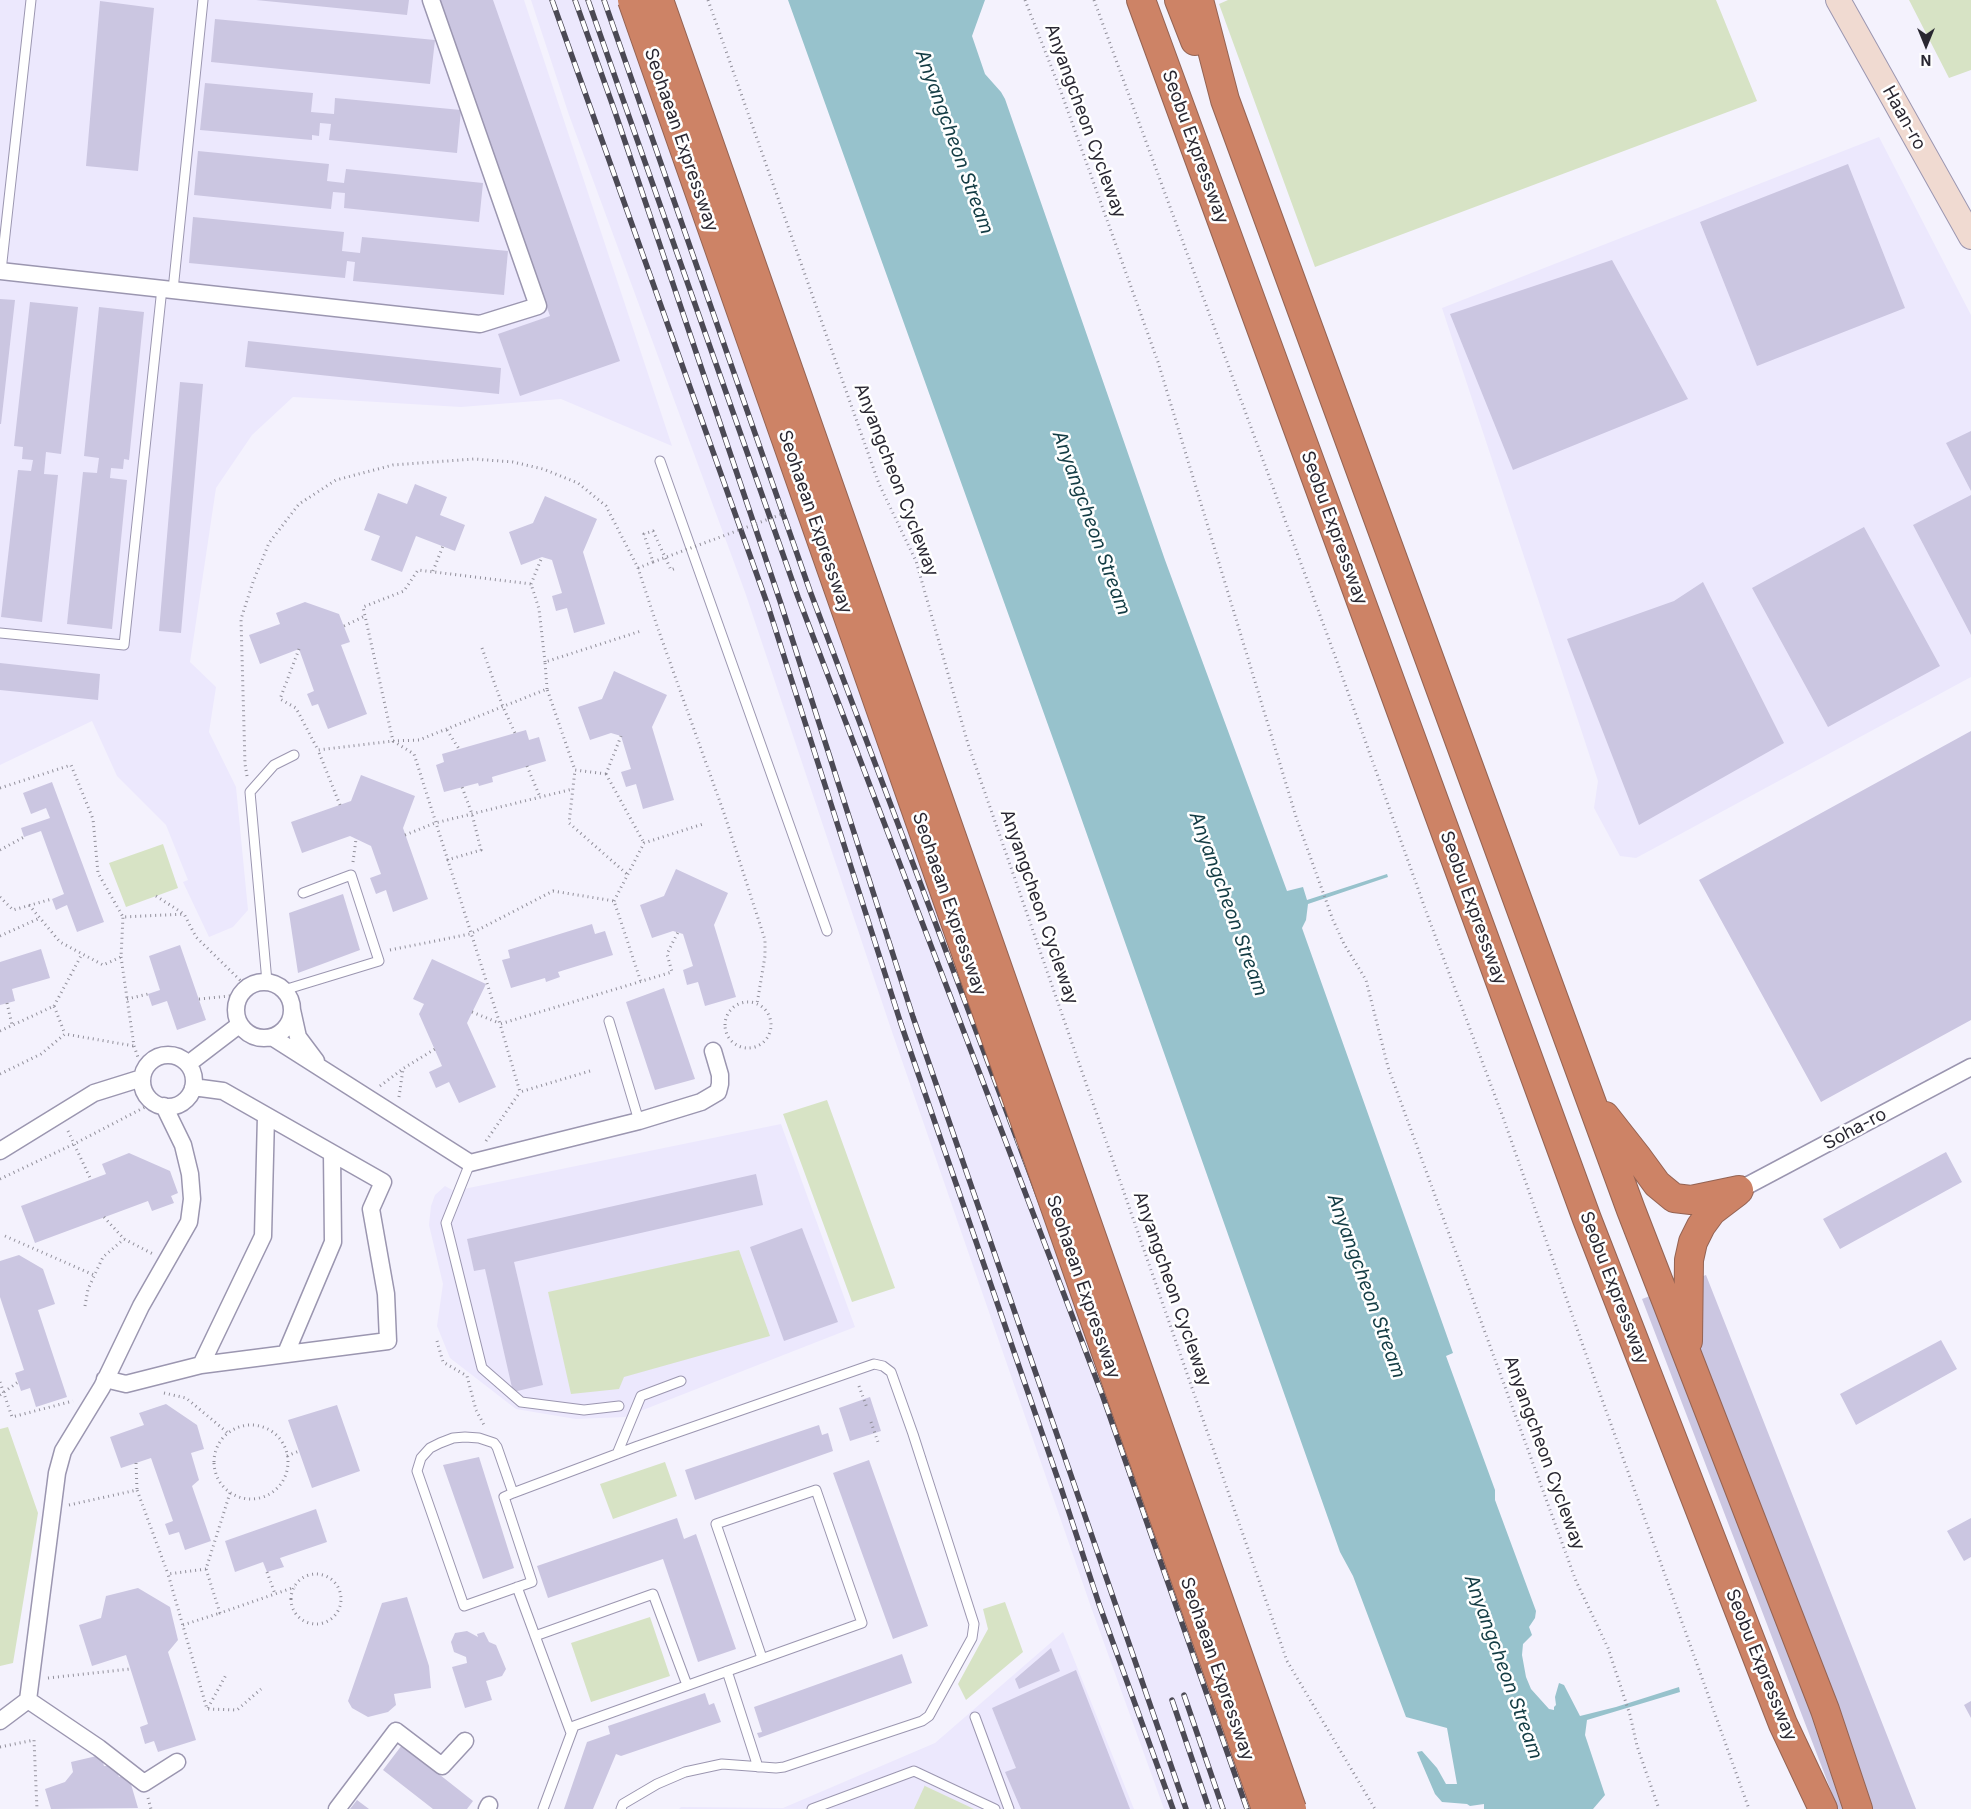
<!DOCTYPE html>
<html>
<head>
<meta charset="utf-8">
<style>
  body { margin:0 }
  #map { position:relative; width:1971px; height:1809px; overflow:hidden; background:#f4f2fd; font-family:Inter,sans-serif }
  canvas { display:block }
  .north { position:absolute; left:1901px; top:20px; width:50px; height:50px; -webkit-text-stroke:4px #fff; paint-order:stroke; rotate:180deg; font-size:14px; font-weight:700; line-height:20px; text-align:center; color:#292731 }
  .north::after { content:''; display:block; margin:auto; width:18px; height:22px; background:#292731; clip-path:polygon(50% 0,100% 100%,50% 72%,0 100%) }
</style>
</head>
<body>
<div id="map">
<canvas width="1971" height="1809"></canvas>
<div class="north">N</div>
</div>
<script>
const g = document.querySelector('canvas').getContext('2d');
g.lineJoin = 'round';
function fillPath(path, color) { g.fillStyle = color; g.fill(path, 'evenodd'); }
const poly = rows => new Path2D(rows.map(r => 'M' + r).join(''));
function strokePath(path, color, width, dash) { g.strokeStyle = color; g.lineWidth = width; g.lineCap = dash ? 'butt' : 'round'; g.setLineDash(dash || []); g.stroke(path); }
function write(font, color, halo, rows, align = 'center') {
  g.font = font + ' Inter,sans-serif'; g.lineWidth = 5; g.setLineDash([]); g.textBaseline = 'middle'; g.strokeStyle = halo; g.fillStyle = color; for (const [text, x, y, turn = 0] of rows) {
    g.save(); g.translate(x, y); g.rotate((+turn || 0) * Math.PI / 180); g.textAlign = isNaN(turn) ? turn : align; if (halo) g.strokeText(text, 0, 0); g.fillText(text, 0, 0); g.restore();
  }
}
fillPath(poly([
  [0,0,524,0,672,446,561,399,461,407,293,397,252,435,216,488,190,662,216,687,209,732,236,787,248,910,233,927,209,937,183,882,188,880,166,825,117,776,92,721,0,765],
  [531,0,624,0,1274,1809,1164,1809,1091,1607,890,1026,745,592,569,115],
  [1879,137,1971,315,1971,677,1636,858,1620,856,1594,808,1598,781,1442,308],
  [781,1124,855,1327,625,1417,576,1419,516,1409,450,1358,437,1326,443,1284,429,1225,431,1206,435,1195,445,1186,454,1191],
  [1063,1632,1134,1809,679,1809,681,1807,783,1808,935,1743]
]), '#ece8fd');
fillPath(poly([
  [1228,0,1716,0,1757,101,1315,267,1219,4],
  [1909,0,1971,0,1971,70,1949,78],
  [163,844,178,888,126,907,109,863],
  [827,1100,895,1288,852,1302,783,1114],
  [739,1250,770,1336,624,1377,619,1389,571,1394,548,1292],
  [8,1427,38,1513,13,1663,0,1666,0,1429],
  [665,1462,677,1496,613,1519,600,1484],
  [1005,1602,1023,1652,966,1700,958,1684,988,1629,983,1609],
  [650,1617,670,1676,591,1702,571,1643],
  [925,1785,925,1786,974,1809,914,1809]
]), '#d7e3c5');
fillPath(poly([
  [788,0,985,0,972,36,985,74,1001,92,1005,99,1165,560,1287,891,1303,887,1307,900,1387,874,1388,877,1308,904,1306,920,1302,928,1453,1353,1446,1356,1495,1490,1495,1500,1536,1611,1535,1618,1529,1627,1532,1635,1523,1644,1522,1655,1526,1677,1531,1689,1549,1709,1554,1710,1554,1707,1556,1705,1555,1697,1559,1683,1564,1685,1580,1716,1616,1707,1679,1687,1680,1692,1587,1720,1585,1735,1605,1795,1593,1809,1484,1809,1484,1804,1470,1806,1467,1804,1442,1802,1435,1794,1417,1752,1422,1751,1437,1768,1446,1784,1457,1784,1447,1728,1406,1717,1353,1576,1340,1552,1066,775]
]), '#97c2cc');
fillPath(poly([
  [256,0,409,0,407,15],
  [439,0,493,0,620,361,520,396,498,334,550,316],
  [100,1,154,8,138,171,86,166],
  [215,19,435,40,430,84,211,62],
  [205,83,313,93,311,112,334,114,335,98,461,110,457,153,329,140,331,124,320,123,319,136,312,135,312,140,200,130],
  [198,151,329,164,327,181,344,183,346,169,483,183,479,222,344,208,345,193,333,192,331,209,194,195],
  [1848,164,1905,308,1757,366,1700,222],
  [193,217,344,232,342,251,360,253,362,237,508,251,504,295,353,281,355,262,347,261,345,278,189,263],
  [1612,260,1688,399,1513,470,1450,314],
  [0,299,15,300,1,424,0,424],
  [30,302,78,307,61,454,46,452,44,474,58,475,42,622,1,617,18,470,31,471,33,460,22,459,23,447,14,446],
  [99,307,144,312,129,460,124,459,123,469,111,468,110,478,127,480,112,629,67,624,83,472,97,473,99,458,84,456],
  [248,341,501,368,499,394,245,367],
  [180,382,203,384,181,633,159,631],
  [1971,431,1971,491,1946,443],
  [415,484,447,497,440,515,465,525,455,551,416,536,402,572,371,560,380,536,364,530,378,493,407,504],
  [1971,495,1971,635,1913,525],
  [545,496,597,519,583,552,605,624,574,633,567,608,556,611,552,596,562,593,552,560,542,557,521,565,509,532,533,523],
  [1864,527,1940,666,1828,727,1752,588],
  [1703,582,1784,743,1639,825,1567,639,1674,601],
  [305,602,339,614,350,642,341,645,367,714,328,729,318,704,312,706,307,694,314,691,299,649,260,664,249,635,280,624,276,613],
  [0,663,100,674,98,700,0,690],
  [614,671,667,695,652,727,674,800,643,809,636,784,626,787,621,772,631,769,621,736,611,733,590,740,578,707,602,699],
  [526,730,529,740,539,737,546,761,492,777,493,782,479,786,478,783,444,792,436,765,444,762,442,754],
  [1971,731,1971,1020,1821,1102,1699,880],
  [361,775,415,796,403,828,428,899,393,912,386,890,376,894,370,878,381,874,371,846,350,836,302,853,291,822,351,801],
  [52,782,104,922,77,932,67,905,56,910,52,899,64,894,41,831,24,837,21,828,50,818,46,808,31,814,23,793],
  [676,869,728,893,714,925,736,997,705,1006,698,982,687,985,683,970,693,966,683,934,673,931,652,938,640,905,664,896],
  [343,894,360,950,298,973,289,913],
  [592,924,595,934,605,931,613,955,558,972,560,977,546,982,545,978,511,988,502,960,510,958,508,950],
  [180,945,206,1020,177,1030,167,1001,152,1006,148,994,160,990,149,956],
  [41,949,50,978,12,989,15,1001,0,1005,0,962],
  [432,959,486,984,467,1023,496,1087,459,1103,449,1082,436,1088,429,1072,442,1066,419,1014,424,1004,413,999],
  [664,988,695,1079,655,1090,626,1002],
  [1946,1152,1962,1182,1840,1249,1823,1219],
  [129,1153,170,1171,178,1193,171,1196,174,1203,152,1211,148,1201,35,1243,21,1206,106,1174,102,1164],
  [756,1174,763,1205,514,1262,543,1385,513,1392,485,1269,474,1271,467,1239],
  [802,1228,838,1322,784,1341,750,1247],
  [19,1255,43,1269,55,1304,38,1310,67,1397,36,1407,30,1388,21,1391,15,1373,24,1370,0,1297,0,1261],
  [1706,1275,1916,1809,1838,1809,1642,1299],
  [1941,1340,1957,1369,1856,1425,1840,1394],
  [870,1397,881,1431,850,1441,839,1408],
  [166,1404,197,1425,204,1449,191,1453,199,1480,192,1486,211,1541,185,1550,179,1532,169,1535,165,1524,173,1521,151,1458,121,1468,110,1437,144,1425,139,1413],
  [337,1405,360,1471,312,1488,288,1420],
  [819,1425,822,1435,828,1433,833,1451,695,1500,685,1470],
  [479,1457,514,1568,483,1579,443,1465],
  [869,1460,928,1626,893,1639,833,1473],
  [316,1509,327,1542,280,1558,284,1567,267,1572,263,1562,235,1572,225,1541],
  [677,1518,684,1539,696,1534,736,1649,698,1662,663,1559,548,1598,537,1566],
  [1971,1518,1971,1557,1964,1561,1947,1531],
  [138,1588,170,1607,178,1640,168,1652,196,1740,158,1752,154,1741,145,1744,140,1727,148,1724,126,1655,92,1666,79,1625,101,1618,106,1596],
  [407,1597,429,1666,431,1688,394,1694,396,1705,388,1712,368,1717,352,1708,348,1701,382,1603],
  [467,1631,478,1637,477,1634,484,1632,489,1642,496,1645,506,1669,502,1676,486,1681,492,1700,465,1708,452,1667,467,1663,466,1657,454,1652,451,1642,455,1633],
  [1051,1648,1060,1671,1019,1689,1015,1679],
  [902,1654,912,1683,759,1738,757,1733,762,1732,754,1707],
  [1076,1670,1130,1809,1021,1809,1005,1772,1016,1768,992,1708],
  [705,1693,709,1705,714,1703,721,1722,621,1756,616,1754,593,1809,564,1809,587,1742,610,1734,608,1726],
  [1971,1701,1971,1718,1964,1705],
  [402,1745,473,1801,467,1809,433,1809,383,1770],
  [101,1755,104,1766,109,1766,116,1769,119,1777,128,1774,138,1808,51,1809,45,1789,65,1782,73,1772,71,1762],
  [357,1800,369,1809,350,1809]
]), '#cbc6e1');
const lane = poly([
  [1,271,31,0],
  [173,290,203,0],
  [660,461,827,931],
  [0,633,124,645,162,288],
  [267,982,250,792,274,765,294,755],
  [284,990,379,961,351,875,303,893],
  [609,1021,639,1121],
  [470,1163,446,1223,482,1368,521,1402,584,1410,619,1406],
  [617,1454,641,1396,681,1381],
  [513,1493,504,1497,532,1582,464,1606,417,1471,421,1458,430,1448,440,1443,453,1438,465,1437,479,1438,494,1443,497,1447,513,1493,638,1446,874,1364,883,1366,891,1372,913,1434,974,1624,972,1638,929,1716,922,1721,784,1767,776,1768,722,1764,685,1772,657,1784,623,1804,621,1809],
  [517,1587,571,1733],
  [535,1636,653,1594,687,1685],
  [727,1671,758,1767],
  [975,1717,1009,1809],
  [543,1809,574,1726,862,1623,816,1490,716,1524,762,1658],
  [812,1809,914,1771,995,1809]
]);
const street = poly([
  [0,271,480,324,538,306,431,0],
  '236 1010a28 28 0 1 1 56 0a28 28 0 1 1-56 0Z',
  [292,1010,298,1037,316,1061],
  [272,1037,470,1163,639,1121,701,1102,718,1092,720,1084,720,1075,713,1051],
  '142 1081a26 26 0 1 1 52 0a26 26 0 1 1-52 0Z',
  [188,1064,239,1025],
  [0,1151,94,1093,142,1078],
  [1739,1190,1971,1067],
  [286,1353,333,1242,332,1153],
  [201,1365,263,1236,266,1116],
  [105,1379,126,1384,201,1365,388,1341,386,1294,371,1209,383,1182,223,1091,193,1087],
  [28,1700,99,1748,144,1783,177,1762],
  [0,1721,28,1700,57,1473,63,1451,102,1387,141,1306,189,1222,192,1199,190,1174,183,1145,164,1106],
  [337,1809,396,1731,442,1766,465,1741],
  [487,1809,489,1805]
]);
const secondary = poly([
  [1838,0,1971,237]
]);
const highway = poly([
  [1141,0,1587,1219,1783,1724,1823,1809],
  [1179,0,1195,41],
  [1199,0,1225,100,1631,1210,1825,1710,1858,1809],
  [1605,1116,1638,1158,1657,1184,1674,1198,1691,1200,1739,1190],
  [1688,1341,1689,1260,1693,1242,1701,1226,1712,1211,1737,1192]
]);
strokePath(lane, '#9b96b0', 11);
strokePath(street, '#9b96b0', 19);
strokePath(secondary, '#9b96b0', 26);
strokePath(highway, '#946353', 30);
strokePath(poly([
  [708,0,879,484,916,561,968,744,1287,1661,1375,1809],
  [1025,0,1060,89,1158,362,1297,820,1333,920,1344,944,1366,980,1388,1067,1576,1581,1608,1648,1630,1715,1637,1746,1659,1809],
  [1094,0,1335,656,1427,914,1504,1120,1589,1363,1749,1809],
  [638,568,653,562,644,534,653,531,671,570,676,568],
  [433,571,443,546],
  [531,584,542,557],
  [344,626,365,616],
  [482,648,503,707,515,733],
  [299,649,280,699,296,708,318,750],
  [545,662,539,609,531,584,418,570,404,591,363,607,393,741,419,740,547,689,575,770],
  [547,689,545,662,641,631],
  [447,730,459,749],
  [527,766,540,797],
  [606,774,575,770,569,823,628,875],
  [606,774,644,843],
  [606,774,621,736],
  [247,776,245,764,241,619,253,582,269,543,299,504,336,480,393,465,474,459,513,462,543,469,578,483,606,506,638,568,657,626,725,816,765,940,765,956,757,1004],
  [0,788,71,765,93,819,98,873,123,917,184,914],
  [340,805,318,750,393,741,414,754,500,1024],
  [405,835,435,823,573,789],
  [0,850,24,837],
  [447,860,481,850,472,814,462,787],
  [353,862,356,839],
  [156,896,184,914,196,937,247,987],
  [0,897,13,910,52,899],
  [614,901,644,843,703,824],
  [29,905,60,942,103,965,121,957,123,917],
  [0,936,40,918],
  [390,950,470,934,553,891,614,901,641,982],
  [121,957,134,1046,139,1060],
  [127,999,148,994],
  [199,999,239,995],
  '725 1025a23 23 0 1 1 46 0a23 23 0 1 1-46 0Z',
  [7,1003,12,1025],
  [54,1006,82,954],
  [472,1012,499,1023],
  [0,1031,54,1006,65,1034],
  [590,1071,520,1092,500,1024,672,972,667,954,678,932],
  [0,1074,41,1054,65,1034,134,1046],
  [380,1086,404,1068,435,1049],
  [399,1097,403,1069],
  [68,1131,91,1180],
  [486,1141,520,1092],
  [0,1179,74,1144,147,1106],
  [104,1217,124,1239,153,1254],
  [5,1236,94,1275],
  [85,1306,88,1289,103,1257,124,1239],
  [437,1341,443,1362,467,1376,476,1410,484,1425],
  [0,1382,12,1417,73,1401],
  [859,1386,867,1408],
  [164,1393,186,1398,228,1433],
  [0,1395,18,1382],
  [871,1422,879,1445],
  '214 1462a37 37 0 1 1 74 0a37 37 0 1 1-74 0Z',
  [287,1456,299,1451],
  [136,1463,137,1490],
  [230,1493,206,1569,220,1613,295,1587],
  [69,1505,137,1490,168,1574],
  [206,1569,168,1574,207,1709,237,1710,261,1689],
  [267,1572,275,1594],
  '291 1599a25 25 0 1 1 50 0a25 25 0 1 1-50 0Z',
  [183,1625,220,1613],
  [48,1678,130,1669],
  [208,1708,227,1673],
  [0,1747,34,1740,37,1809],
  [148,1798,151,1809]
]), '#918f9a', 3, [1, 4]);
strokePath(lane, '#fff', 9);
strokePath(street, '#fff', 16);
strokePath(secondary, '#f0dad1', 24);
strokePath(highway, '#cd8366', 28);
const rail = poly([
  [552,0,768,606,901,1024,1062,1491,1099,1604,1173,1809],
  [575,0,614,109,780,601,913,1017,1186,1809],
  [588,0,798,597,1102,1394,1247,1809],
  [604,0,810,591,1114,1396,1259,1809],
  [1184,1695,1223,1809],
  [1172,1700,1209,1809]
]);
strokePath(rail, '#4b4954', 5.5);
strokePath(rail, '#fff', 4, [11]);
const highwayBridge = poly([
  [632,0,1266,1809],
  [659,0,1292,1809]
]);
strokePath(highwayBridge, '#946353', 30, []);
strokePath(poly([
  [653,562,785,513]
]), '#918f9a', 3, [1, 4]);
strokePath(highwayBridge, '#cd8366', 28);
write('18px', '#292731', '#fff', [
  ["Haan-ro",1904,118,61],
  ["Anyangcheon Cycleway",1085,121,70],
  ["Seohaean Expressway",681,140,71],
  ["Seobu Expressway",1195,147,70],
  ["Anyangcheon Cycleway",896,480,69],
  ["Seohaean Expressway",815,522,71],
  ["Seobu Expressway",1334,528,70],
  ["Seohaean Expressway",949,904,71],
  ["Anyangcheon Cycleway",1039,907,71],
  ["Seobu Expressway",1473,908,70],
  ["Soha-ro",1855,1129,-28],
  ["Seohaean Expressway",1083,1287,71],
  ["Seobu Expressway",1614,1288,69],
  ["Anyangcheon Cycleway",1172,1289,71],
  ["Anyangcheon Cycleway",1544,1453,70],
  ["Seobu Expressway",1761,1665,68],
  ["Seohaean Expressway",1217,1669,71]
]);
write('italic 19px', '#133c44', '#fff', [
  ["Anyangcheon Stream",954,142,70],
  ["Anyangcheon Stream",1091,523,70],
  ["Anyangcheon Stream",1228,904,70],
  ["Anyangcheon Stream",1366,1286,70],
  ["Anyangcheon Stream",1503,1667,70]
]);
</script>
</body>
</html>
